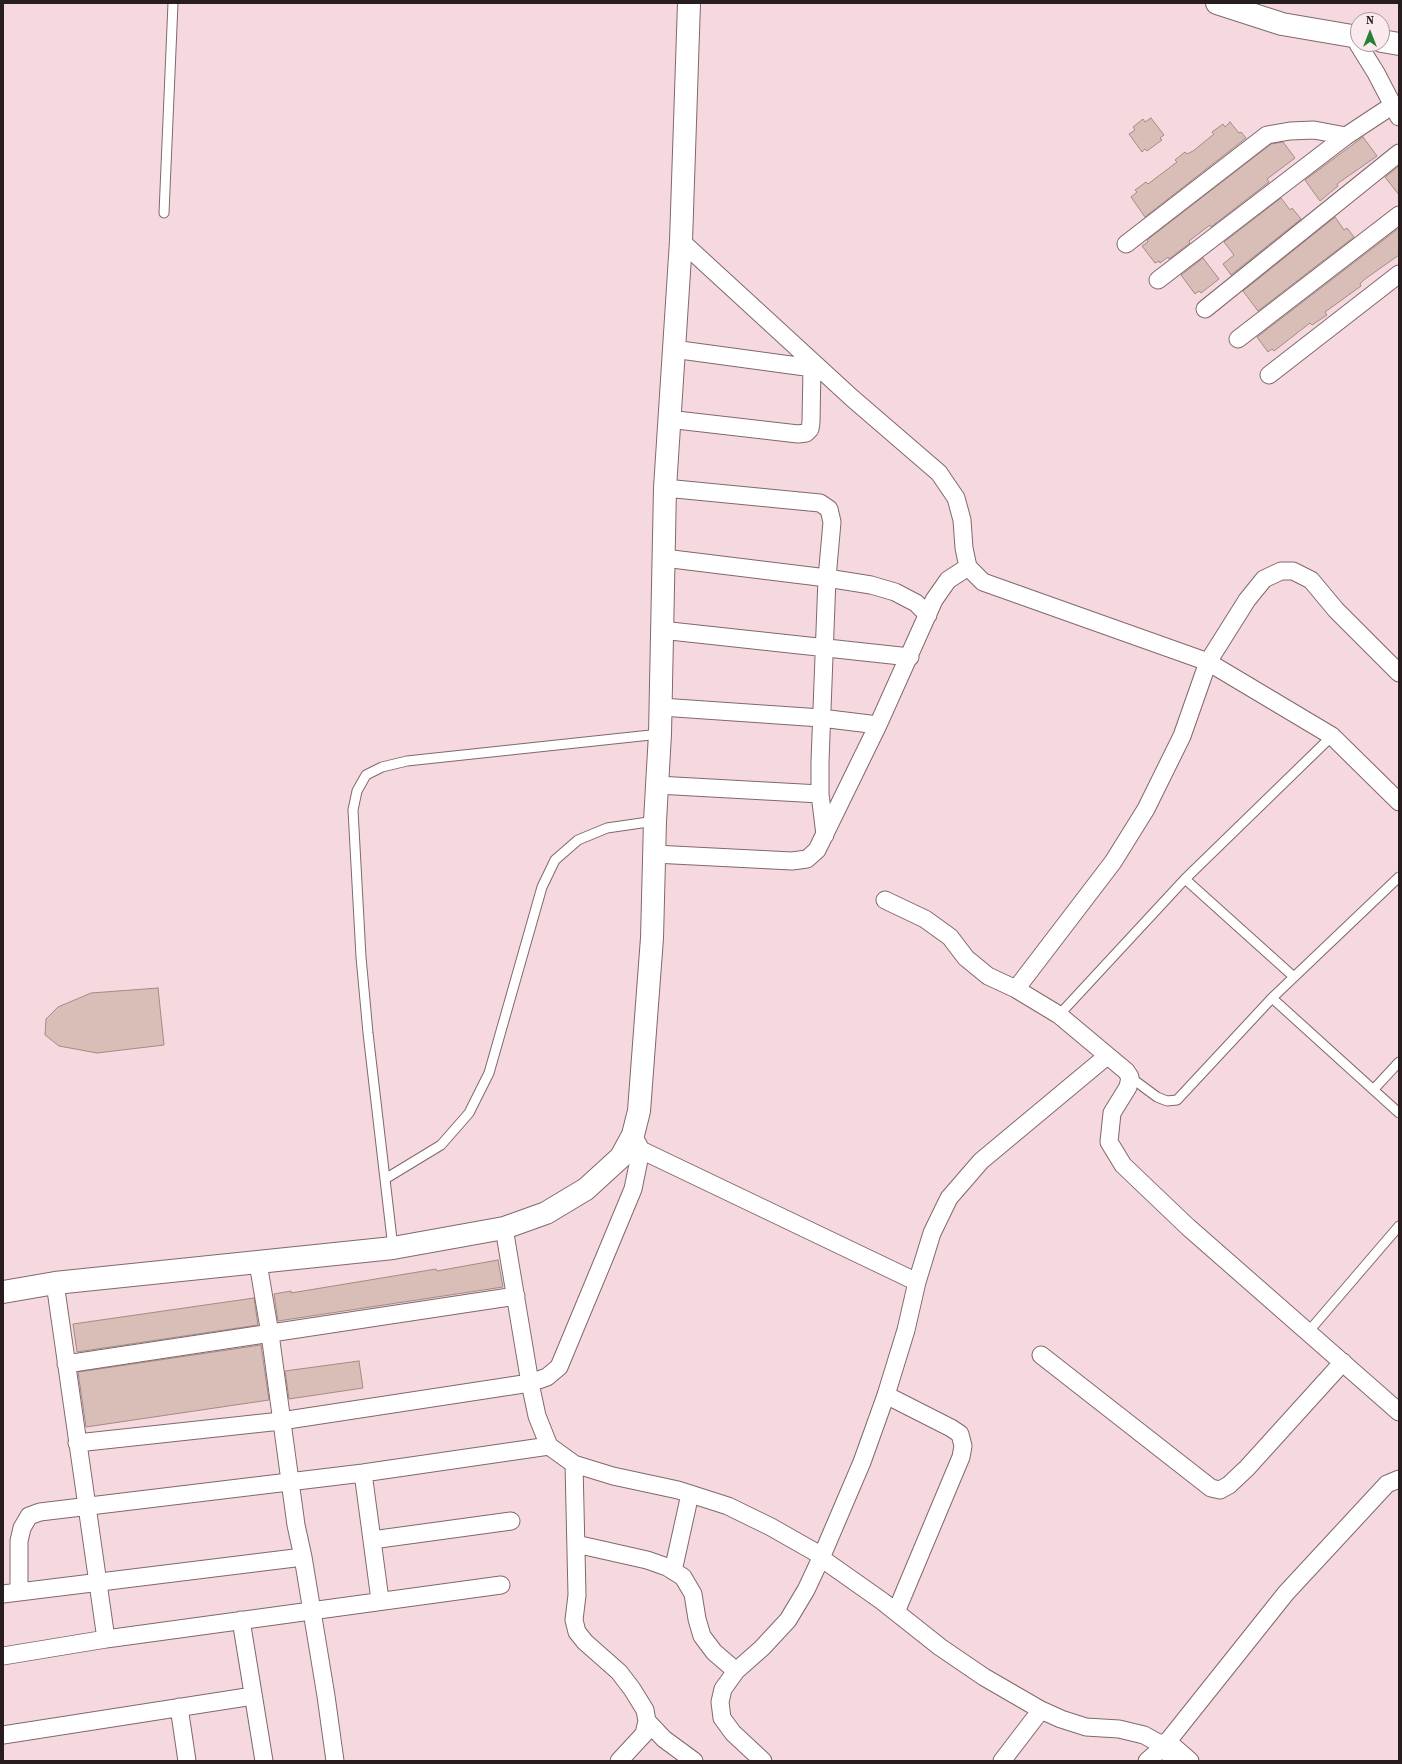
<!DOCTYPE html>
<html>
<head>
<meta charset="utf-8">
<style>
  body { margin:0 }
  #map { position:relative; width:1402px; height:1764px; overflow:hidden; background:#f6d9de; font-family:"Source Serif 4",serif }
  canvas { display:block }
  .frame { position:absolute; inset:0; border:4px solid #271d1f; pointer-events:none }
  .north { position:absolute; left:1350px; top:12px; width:40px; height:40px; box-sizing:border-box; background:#fbeaed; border:1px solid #a6989b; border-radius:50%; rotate:0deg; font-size:11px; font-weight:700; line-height:16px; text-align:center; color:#271d1f }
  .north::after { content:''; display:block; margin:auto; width:14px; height:18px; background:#268233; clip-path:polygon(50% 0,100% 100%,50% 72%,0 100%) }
</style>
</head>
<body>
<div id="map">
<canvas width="1402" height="1764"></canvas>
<div class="frame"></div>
<div class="north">N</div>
</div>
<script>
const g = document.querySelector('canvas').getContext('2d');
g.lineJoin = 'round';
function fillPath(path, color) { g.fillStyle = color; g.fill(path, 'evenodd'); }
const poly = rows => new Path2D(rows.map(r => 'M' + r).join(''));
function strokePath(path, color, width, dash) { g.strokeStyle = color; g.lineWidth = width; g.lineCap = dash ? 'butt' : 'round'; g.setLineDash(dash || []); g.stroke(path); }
const building = poly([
  [1151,118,1164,135,1160,138,1162,140,1147,151,1145,149,1142,152,1129,134,1135,130,1133,127,1143,119,1145,122,1151,118],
  [1230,122,1239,133,1241,132,1246,138,1145,217,1131,197,1137,192,1135,190,1146,182,1148,184,1177,162,1175,160,1185,152,1187,154,1193,151,1214,134,1212,132,1223,124,1225,127,1230,122],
  [1363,137,1377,156,1337,184,1338,186,1320,201,1305,180,1363,137],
  [1283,142,1295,158,1267,179,1269,182,1211,227,1210,225,1189,241,1190,243,1169,259,1168,257,1160,263,1159,261,1155,263,1142,246,1148,242,1147,240,1271,144,1283,142],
  [1399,166,1399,195,1385,177,1399,166],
  [1281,198,1290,210,1292,208,1301,219,1231,275,1223,264,1234,255,1224,242,1281,198],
  [1335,217,1344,230,1347,228,1354,237,1258,311,1243,291,1335,217],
  [1399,228,1399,255,1365,279,1360,284,1361,286,1325,312,1327,315,1312,325,1310,323,1274,351,1272,349,1268,352,1257,337,1399,228],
  [1203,258,1219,279,1201,293,1199,291,1195,294,1181,275,1203,258],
  [158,988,164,1045,97,1053,59,1046,45,1035,46,1019,58,1007,91,993,158,988],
  [498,1260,503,1287,278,1321,274,1294,291,1291,291,1293,436,1269,437,1271,498,1260],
  [254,1298,258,1325,77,1352,73,1324,254,1298],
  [261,1345,269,1400,86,1427,78,1372,261,1345],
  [359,1361,363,1388,289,1399,285,1371,359,1361]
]);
fillPath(building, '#d9bdb7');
strokePath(building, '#a48a84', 1);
const lane = poly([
  [164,213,173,3],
  [1185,879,1294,977],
  [1272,998,1399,1113],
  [1059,1015,1185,879,1332,736],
  [1130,1077,1157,1097,1167,1101,1177,1100,1272,998,1399,877],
  [1374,1089,1399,1062],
  [385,1179,441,1145,469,1113,489,1073,542,887,555,860,578,840,607,828,655,821],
  [393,1248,368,1033,361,957,353,810,357,791,366,775,382,767,407,761,660,734],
  [1309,1331,1399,1226]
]);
const street = poly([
  [1358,44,1376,73,1399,117],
  [681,241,852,398,939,473,956,498,962,520,964,548,968,567,983,582,1208,662,1332,736,1399,802],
  [1126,244,1267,135,1290,131,1314,130,1346,136],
  [1158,280,1346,136,1393,105],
  [1205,309,1399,153],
  [1238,339,1399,215],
  [673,349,820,369],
  [1269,375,1399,274],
  [668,419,798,434,806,433,810,429,811,422,812,368],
  [665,488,820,503,829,509,832,522,827,578,820,762,820,794,825,835],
  [664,558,827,578,871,585,895,592,916,603,928,615],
  [661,630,910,657],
  [661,707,821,718,878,725],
  [657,785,820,794],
  [654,854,792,861,807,859,817,850,878,725,934,600,948,580,968,567],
  [885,900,925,919,950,937,966,958,988,976,1016,989,1059,1015,1126,1071,1130,1077,1128,1087,1112,1113,1109,1142,1123,1165,1188,1227,1399,1412],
  [1016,989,1113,862,1146,809,1182,736,1208,662,1247,600,1264,579,1281,571,1293,571,1311,580,1336,610,1399,673],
  [641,1150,917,1282],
  [258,1263,270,1334,296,1525,303,1557,326,1696,335,1761],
  [55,1283,106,1639,501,1585],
  [1041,1355,1211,1488,1220,1490,1229,1485,1247,1468,1343,1362],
  [66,1364,516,1296],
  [886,1395,951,1428,960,1434,963,1446,961,1457,896,1612],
  [77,1443,281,1421,530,1383,547,1377,559,1367,633,1189,641,1150,633,1135],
  [549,1446,574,1464,613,1476,678,1490,728,1506,771,1527,815,1552,821,1558,882,1601,940,1647,984,1677,1041,1710,1061,1719,1086,1727,1119,1729,1144,1735,1164,1746,1173,1761],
  [574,1464,577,1595,574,1620,577,1632,585,1642,619,1672,632,1689,645,1710,647,1721,644,1734,619,1761],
  [363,1473,380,1600],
  [372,1540,511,1521],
  [576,1544,647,1560,667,1567,683,1577,693,1594,697,1619,702,1636,714,1652,736,1671],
  [673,1571,690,1494],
  [19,1592,19,1541,22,1528,29,1516,40,1512,363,1473,549,1446,537,1416,530,1383,504,1228],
  [3,1594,303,1557],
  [241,1620,264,1761],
  [3,1656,106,1639],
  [179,1707,187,1761],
  [647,1721,664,1739,694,1761],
  [3,1735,253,1696],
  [1167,1741,1190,1761],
  [763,1761,733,1733,722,1718,720,1702,723,1689,736,1671,762,1648,788,1620,806,1590,821,1558,862,1462,886,1395,906,1330,917,1282,932,1233,949,1198,981,1161,1107,1056],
  [1002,1761,1041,1710],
  [1147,1761,1164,1746,1286,1593,1387,1484,1399,1479]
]);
const secondary = poly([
  [1217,3,1282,24,1358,37],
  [1382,41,1399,44],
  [3,1292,55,1283,393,1248,504,1228,546,1213,586,1189,621,1157,633,1135,639,1111,652,938,655,821,660,734,665,488,681,241,689,3]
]);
strokePath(lane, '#81686d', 11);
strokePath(street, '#81686d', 19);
strokePath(secondary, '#81686d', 24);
strokePath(lane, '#fff', 9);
strokePath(street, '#fff', 17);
strokePath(secondary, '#fff', 22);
</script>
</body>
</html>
